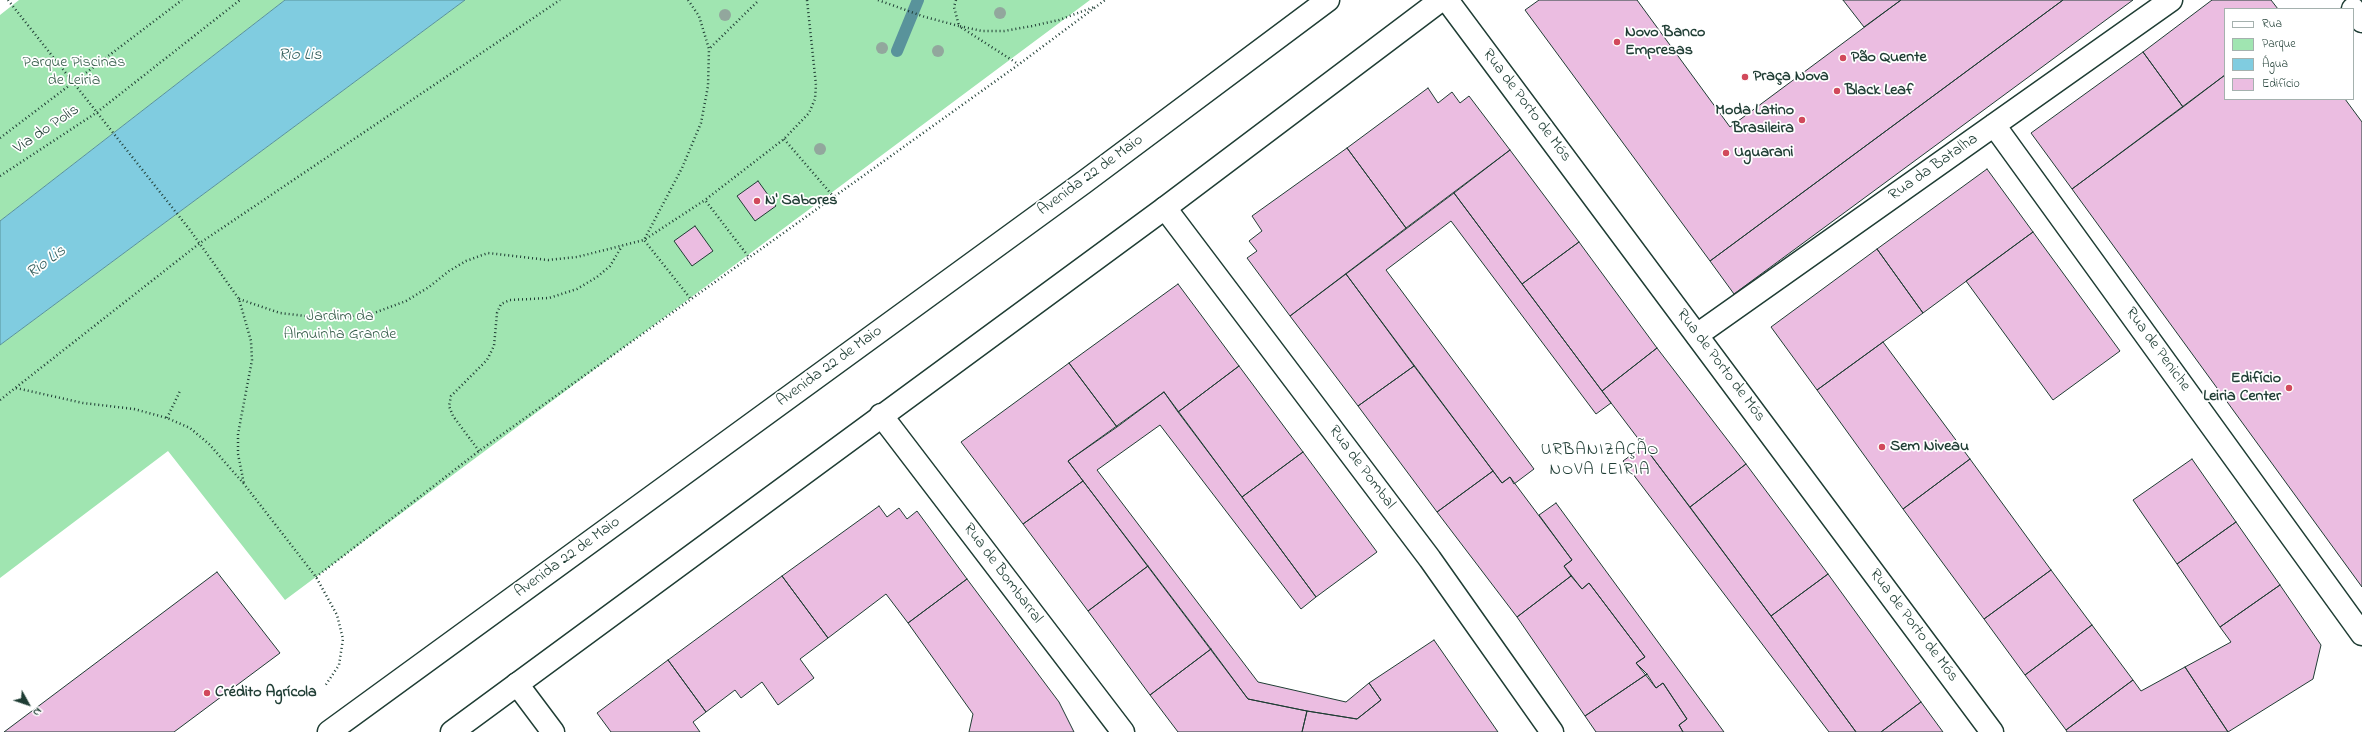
<!DOCTYPE html>
<html>
<head>
<meta charset="utf-8">
<style>
  body { margin:0 }
  #map { position:relative; width:2362px; height:732px; overflow:hidden; background:#fff; font-family:"Indie Flower",sans-serif }
  canvas { display:block }
  .legend { position:absolute; left:2224px; top:8px; width:130px; height:92px; box-sizing:border-box; background:#fff; border:1px solid #a5b1ae; margin:0; padding:5px 7px; list-style:none; font-size:12px; color:#1f3d34 }
  .legend li { display:flex; align-items:center; gap:8px; height:20px }
  .legend b { width:20px; border:1px solid #a5b1ae }
  .north { position:absolute; left:8px; top:684px; width:40px; height:40px; -webkit-text-stroke:3px #fff; paint-order:stroke; rotate:130deg; font-size:11px; font-weight:700; line-height:16px; text-align:center; color:#1f3d34 }
  .north::after { content:''; display:block; margin:auto; width:14px; height:18px; background:#1f3d34; clip-path:polygon(50% 0,100% 100%,50% 72%,0 100%) }
</style>
</head>
<body>
<div id="map">
<canvas width="2362" height="732"></canvas>
<ul class="legend">
<li><b style="height:5px;background:#fff"></b>Rua</li>
<li><b style="height:11px;background:#a0e5b1"></b>Parque</li>
<li><b style="height:11px;background:#80cce0"></b>Água</li>
<li><b style="height:11px;background:#ebbde1"></b>Edifício</li>
</ul>
<div class="north">N</div>
</div>
<script>
const g = document.querySelector('canvas').getContext('2d');
g.lineJoin = 'round';
function fillPath(path, color) { g.fillStyle = color; g.fill(path, 'evenodd'); }
const poly = rows => new Path2D(rows.map(r => 'M' + r).join(''));
function strokePath(path, color, width, dash) { g.strokeStyle = color; g.lineWidth = width; g.lineCap = dash ? 'butt' : 'round'; g.setLineDash(dash || []); g.stroke(path); }
function write(font, color, halo, rows, align = 'center') {
  g.font = font + ' "Indie Flower",sans-serif'; g.lineWidth = 3.5; g.setLineDash([]); g.textBaseline = 'middle'; g.strokeStyle = halo; g.fillStyle = color; for (const [text, x, y, turn = 0] of rows) {
    g.save(); g.translate(x, y); g.rotate((+turn || 0) * Math.PI / 180); g.textAlign = isNaN(turn) ? turn : align; if (halo) g.strokeText(text, 0, 0); g.fillText(text, 0, 0); g.restore();
  }
}
fillPath(poly([
  [19,0,285,0,0,221,0,15],
  [465,0,1090,0,285,600,168,451,0,578,0,345]
]), '#a0e5b1');
const water = poly([
  [285,0,465,0,0,345,0,221,285,0]
]);
fillPath(water, '#80cce0');
strokePath(water, '#59939b', 1);
strokePath(poly([
  [897,51,918,0]
]), '#59939b', 12);
const building = poly([
  [1539,0,1637,0,1730,127,1901,0,2063,0,1710,261,1525,10,1539,0],
  [1843,0,1901,0,1864,27,1843,0],
  [2063,0,2133,0,1734,294,1710,261,2063,0],
  [2212,0,2271,0,2278,9,2225,9,2225,75,2183,107,2143,52,2212,0],
  [2143,52,2183,107,2072,189,2031,133,2143,52],
  [2225,75,2225,99,2345,99,2362,122,2362,587,2072,189,2225,75],
  [1428,88,1438,103,1452,92,1460,103,1469,96,1510,150,1406,228,1347,148,1428,88],
  [1347,148,1406,228,1290,316,1247,258,1257,251,1249,241,1262,231,1252,216,1347,148],
  [1510,150,1579,242,1522,284,1454,193,1510,150],
  [1987,169,2033,232,1923,313,1877,249,1987,169],
  [758,181,776,206,755,221,737,196,758,181],
  [1454,193,1611,403,1596,414,1451,221,1386,270,1534,469,1514,484,1510,477,1502,483,1346,274,1454,193],
  [695,226,713,251,692,266,674,241,695,226],
  [2033,232,2120,351,2053,400,1966,281,2033,232],
  [1579,242,1657,348,1602,391,1522,284,1579,242],
  [1877,249,1923,313,1817,390,1771,327,1877,249],
  [1346,274,1414,366,1358,406,1290,316,1346,274],
  [1178,284,1239,366,1178,412,1164,392,1117,427,1069,363,1178,284],
  [1883,342,1970,459,1903,509,1817,390,1883,342],
  [1657,348,1746,464,1690,507,1602,391,1657,348],
  [1069,363,1117,427,1068,461,1083,481,1023,524,961,442,1069,363],
  [1239,366,1303,452,1242,497,1178,412,1239,366],
  [1414,366,1493,471,1437,512,1358,406,1414,366],
  [1164,392,1316,597,1301,609,1160,425,1097,470,1258,682,1346,702,1369,683,1381,700,1357,719,1307,711,1248,699,1068,461,1164,392],
  [1644,446,1771,616,1856,732,1829,732,1623,461,1644,446],
  [1303,452,1377,552,1316,597,1242,497,1303,452],
  [1970,459,2051,570,1984,619,1903,509,1970,459],
  [2192,459,2236,522,2177,564,2133,500,2192,459],
  [1746,464,1828,574,1771,616,1690,507,1746,464],
  [1493,471,1502,483,1510,477,1572,560,1564,566,1571,576,1517,617,1437,512,1493,471],
  [1083,481,1148,566,1088,611,1023,524,1083,481],
  [1556,503,1724,732,1683,732,1679,725,1687,719,1663,683,1656,688,1636,663,1645,657,1589,583,1582,589,1564,566,1572,560,1539,515,1556,503],
  [879,506,887,517,899,508,907,519,917,511,967,579,908,623,886,594,828,638,782,576,879,506],
  [2236,522,2280,585,2220,627,2177,564,2236,522],
  [1148,566,1211,649,1150,695,1088,611,1148,566],
  [2051,570,2092,625,2025,675,1984,619,2051,570],
  [217,572,280,653,174,732,4,732,217,572],
  [1828,574,1921,702,1881,732,1856,732,1771,616,1828,574],
  [782,576,828,638,800,659,814,678,778,705,762,682,741,698,735,690,706,712,668,660,782,576],
  [1571,576,1582,589,1589,583,1645,657,1636,663,1647,674,1585,716,1517,617,1571,576],
  [967,579,1059,702,1074,732,969,732,973,714,908,623,967,579],
  [2280,585,2321,645,2313,679,2228,732,2185,667,2231,642,2220,627,2280,585],
  [2092,625,2133,680,2066,730,2025,675,2092,625],
  [1434,640,1498,732,1302,732,1307,711,1357,719,1381,700,1369,683,1434,640],
  [1211,649,1248,699,1307,711,1302,732,1178,732,1150,695,1211,649],
  [668,660,706,712,693,722,700,732,611,732,597,713,668,660],
  [2185,667,2228,732,2067,732,2066,730,2133,680,2141,691,2185,667],
  [1647,674,1656,688,1663,683,1687,719,1679,725,1683,732,1596,732,1585,716,1647,674],
  [1921,702,1943,732,1881,732,1921,702]
]);
fillPath(building, '#ebbde1');
strokePath(building, '#1f3d34', 1);
const pedestrian = poly([
  [1994,125,2362,634],
  [1697,335,2171,0]
]);
const minor = poly([
  [1447,0,1992,732],
  [2353,9,2362,21],
  [1165,208,1430,559,1552,732],
  [881,415,1123,732],
  [517,684,553,732]
]);
const primary = poly([
  [329,732,1083,183,1328,0],
  [452,732,1165,208,1441,0]
]);
strokePath(pedestrian, '#1f3d34', 25);
strokePath(minor, '#1f3d34', 25);
strokePath(primary, '#1f3d34', 25);
strokePath(poly([
  [8,0,190,230,239,299,251,341,252,360,238,434,238,454,244,484],
  [688,0,699,16,709,49,759,0],
  [878,0,925,17,959,26,1018,64],
  [956,0,954,7,959,26,982,31,1004,31,1032,26,1059,20,1094,7],
  [0,138,182,0],
  [784,139,833,196],
  [0,176,96,113,240,0],
  [748,256,705,200,784,139,809,113,815,99,816,85,807,0],
  [690,298,644,240,705,200],
  [239,299,280,313,314,317,344,317,374,313,406,301,429,287,449,271,466,261,488,253,548,260,577,257,644,240,682,168,701,123,708,86,709,49],
  [16,388,83,403,134,409,167,418,190,428,209,444,244,484,316,577,337,615,343,639,339,665,325,686],
  [0,400,200,243,560,0],
  [167,418,180,391],
  [479,451,453,416,449,406,451,396,487,360,494,346,497,313,501,304,510,300,549,298,577,289,597,277,610,266,622,246],
  [316,577,479,451,1018,65,1105,0]
]), '#1f3d34', 2.5, [1, 3]);
strokePath(pedestrian, '#fff', 22);
strokePath(minor, '#fff', 22);
strokePath(primary, '#fff', 22);
g.fillStyle = '#92a79d';
for (const [x, y] of [
  [1000,13],
  [725,15],
  [882,48],
  [938,51],
  [820,149]
]) { g.beginPath(); g.arc(x, y, 6, 0, 2 * Math.PI); g.fill(); }
for (const [x, y, r, color] of [
  [1617,42,4,"#d1495b"],
  [1843,58,4,"#d1495b"],
  [1745,77,4,"#d1495b"],
  [1837,91,4,"#d1495b"],
  [1802,120,4,"#d1495b"],
  [1726,153,4,"#d1495b"],
  [757,201,4,"#d1495b"],
  [2289,388,4,"#d1495b"],
  [1882,447,4,"#d1495b"],
  [207,693,4,"#d1495b"]
]) { const dot = new Path2D(); dot.arc(x, y, r, 0, 2 * Math.PI); g.fillStyle = color; g.fill(dot); strokePath(dot, '#fff', 1.5); }
write('bold 16px', '#1f3d34', '#fff', [
  ["Novo Banco",1625,33],
  ["Empresas",1625,51],
  ["Pão Quente",1851,58],
  ["Praça Nova",1753,77],
  ["Black Leaf",1845,91],
  ["Moda Latino",1794,111,"right"],
  ["Brasileira",1794,129,"right"],
  ["Uguarani",1734,153],
  ["N' Sabores",765,201],
  ["Edifício",2281,379,"right"],
  ["Leiria Center",2281,397,"right"],
  ["Sem Niveau",1890,447],
  ["Crédito Agrícola",215,693]
], 'left');
write('16px', '#395f4d', '#fff', [
  ["Parque Piscinas",74,63],
  ["de Leiria",74,81],
  ["Jardim da",340,317],
  ["Almuinha Grande",340,335]
]);
write('16px', '#1f3d34', '#fff', [
  ["Rua de Porto de Mós",1526,106,53],
  ["Via do Polis",47,130,-34],
  ["Rua da Batalha",1934,168,-35],
  ["Avenida 22 de Maio",1091,176,-36],
  ["Rua de Peniche",2157,350,54],
  ["Rua de Porto de Mós",1720,366,53],
  ["Avenida 22 de Maio",830,367,-36],
  ["Rua de Pombal",1361,468,53],
  ["Avenida 22 de Maio",568,558,-36],
  ["Rua de Bombarral",1002,574,53],
  ["Rua de Porto de Mós",1913,626,53]
]);
write('italic 17px', '#37615f', '#fff', [
  ["Rio Lis",300,56],
  ["Rio Lis",47,263,-36]
]);
g.letterSpacing = '1px';
write('17px', '#1f3d34', '#fff', [
  ["URBANIZAÇÃO",1600,451],
  ["NOVA LEIRIA",1600,471]
]);
g.letterSpacing = '0px';
</script>
</body>
</html>
